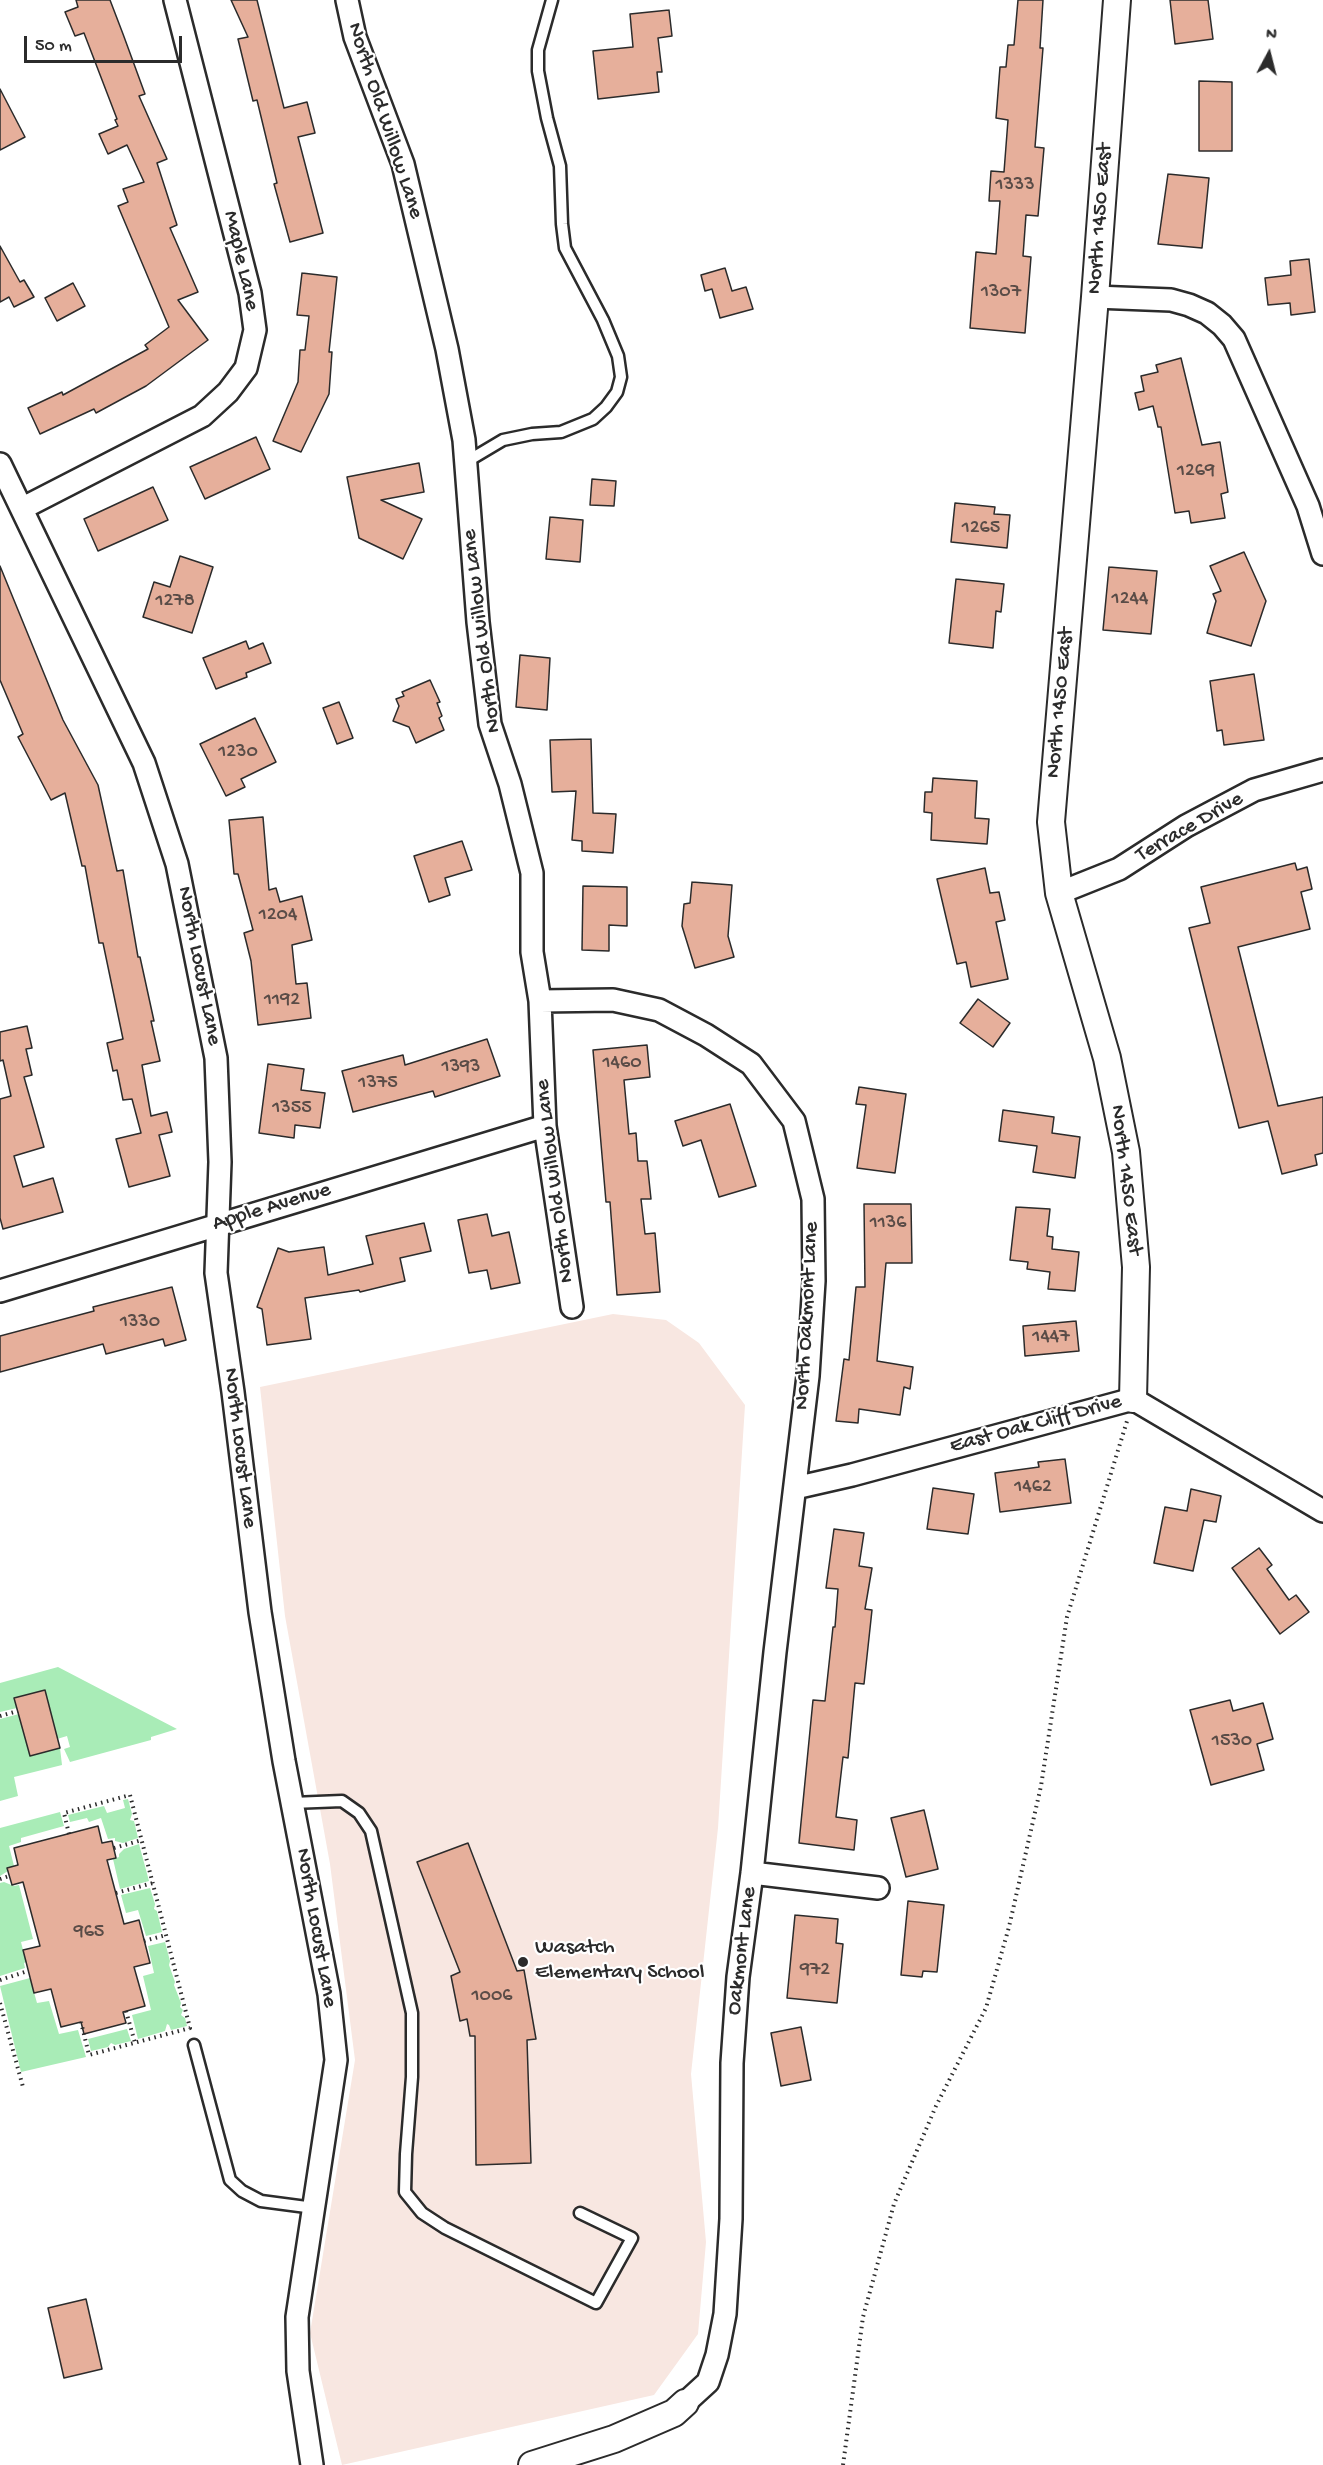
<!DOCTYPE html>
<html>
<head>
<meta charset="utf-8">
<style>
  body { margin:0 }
  #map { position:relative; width:1323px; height:2465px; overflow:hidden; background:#fff; font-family:"Gochi Hand",sans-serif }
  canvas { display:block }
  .north { position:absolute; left:1239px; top:24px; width:60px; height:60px; -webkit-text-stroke:4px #fff; paint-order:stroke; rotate:7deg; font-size:16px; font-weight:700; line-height:24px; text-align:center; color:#2b2b2b }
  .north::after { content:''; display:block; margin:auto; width:21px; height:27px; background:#2b2b2b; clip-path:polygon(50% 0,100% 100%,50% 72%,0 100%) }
  .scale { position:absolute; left:24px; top:36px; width:158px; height:27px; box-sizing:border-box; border:3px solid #2b2b2b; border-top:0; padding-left:8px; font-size:18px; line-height:21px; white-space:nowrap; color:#2b2b2b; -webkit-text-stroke:4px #fff; paint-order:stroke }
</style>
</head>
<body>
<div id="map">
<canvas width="1323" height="2465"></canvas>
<div class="north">N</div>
<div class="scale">50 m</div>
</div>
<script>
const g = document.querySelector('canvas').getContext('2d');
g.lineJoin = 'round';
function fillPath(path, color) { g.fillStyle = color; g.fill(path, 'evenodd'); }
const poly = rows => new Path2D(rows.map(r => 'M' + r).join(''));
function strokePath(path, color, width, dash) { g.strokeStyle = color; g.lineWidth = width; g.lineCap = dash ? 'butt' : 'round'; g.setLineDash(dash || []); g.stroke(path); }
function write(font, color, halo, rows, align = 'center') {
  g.font = font + ' "Gochi Hand",sans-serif'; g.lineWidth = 4.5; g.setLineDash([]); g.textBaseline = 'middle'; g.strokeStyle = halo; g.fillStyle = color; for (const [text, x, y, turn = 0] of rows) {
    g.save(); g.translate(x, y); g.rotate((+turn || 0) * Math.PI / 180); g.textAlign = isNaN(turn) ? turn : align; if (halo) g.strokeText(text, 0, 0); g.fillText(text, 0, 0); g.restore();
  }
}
fillPath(poly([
  [613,1314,666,1320,699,1343,745,1405,718,1828,691,2074,706,2242,698,2334,654,2395,342,2465,310,2333,355,2060,330,1864,285,1616,260,1387]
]), '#f8e7e1');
fillPath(poly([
  [58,1667,177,1729,151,1737,151,1740,70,1762,64,1749,70,1747,67,1736,57,1739,17,1708,0,1712,0,1683],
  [19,1714,30,1756,60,1748,62,1765,14,1777,18,1796,0,1801,0,1719],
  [128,1799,132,1814,130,1820,134,1821,138,1838,123,1843,115,1841,115,1838,108,1839,101,1818,89,1822,87,1818,70,1822,68,1815,104,1806,107,1813,125,1808,123,1800],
  [60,1812,64,1826,21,1838,21,1842,9,1846,14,1866,8,1868,8,1871,0,1876,0,1828],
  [139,1844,149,1881,120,1889,113,1859,119,1857,119,1854,124,1849],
  [4,1882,14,1886,19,1885,33,1939,21,1942,26,1962,24,1963,25,1968,0,1976,0,1883],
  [150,1888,155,1904,154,1909,157,1911,162,1932,146,1936,138,1910,126,1913,121,1895],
  [165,1942,170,1961,169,1965,175,1982,174,1985,181,2003,180,2007,183,2010,181,2015,185,2018,187,2026,171,2030,169,2025,167,2024,165,2031,138,2039,132,2015,151,2010,143,1976,154,1973,148,1946],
  [30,1978,37,2003,49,2001,59,2034,78,2030,86,2057,21,2072,0,1986],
  [127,2029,131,2041,115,2045,111,2043,108,2047,91,2051,88,2039]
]), '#a9ecb7');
const building = poly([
  [76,0,110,0,123,34,145,94,139,96,167,159,157,163,177,225,170,228,198,292,178,300,208,340,146,386,96,413,94,409,40,434,28,408,62,392,63,395,148,349,145,345,169,327,118,206,128,202,123,189,144,182,127,145,108,154,99,134,118,126,115,120,117,119,84,33,75,36,65,12,78,7,76,0],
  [231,0,257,0,284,108,307,102,315,133,298,137,323,233,290,242,274,184,277,183,257,100,253,101,238,39,248,37,231,0],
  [1018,0,1043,0,1040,48,1043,48,1035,147,1044,148,1038,216,1026,215,1023,256,1031,257,1025,333,970,328,976,252,996,254,1000,201,989,201,991,171,1004,172,1008,120,996,118,1000,67,1006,67,1008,45,1014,45,1018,0],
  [1170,0,1208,0,1213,39,1175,44,1170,0],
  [669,10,672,36,658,38,662,72,657,72,659,92,598,99,593,51,633,47,630,14,669,10],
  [1199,81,1232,82,1232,151,1199,151,1199,81],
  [0,89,25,137,0,150,0,89],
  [1168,174,1209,178,1202,248,1158,244,1168,174],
  [0,246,20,282,24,280,34,297,14,307,9,297,0,302,0,246],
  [1309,259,1315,312,1291,315,1290,303,1268,305,1265,278,1291,275,1290,261,1309,259],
  [725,268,732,291,746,287,753,309,720,318,712,289,705,291,701,275,725,268],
  [302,273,337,277,329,352,332,352,329,394,301,452,273,441,298,382,300,350,305,350,309,316,297,315,302,273],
  [73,283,85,306,57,321,45,298,73,283],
  [1181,358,1202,445,1220,442,1228,492,1221,494,1225,518,1191,523,1189,511,1175,513,1161,427,1158,427,1153,406,1139,410,1135,393,1144,391,1141,376,1158,372,1156,365,1181,358],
  [256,437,270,469,205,499,190,467,256,437],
  [419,463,424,492,381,500,422,519,403,559,359,538,347,477,419,463],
  [592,479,616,481,614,506,590,505,592,479],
  [153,487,168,520,98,551,84,519,153,487],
  [955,503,995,507,994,514,1010,515,1007,548,951,542,955,503],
  [550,517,583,520,580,562,546,559,550,517],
  [1244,552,1266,601,1251,646,1207,633,1216,601,1213,594,1221,591,1210,566,1244,552],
  [180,556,213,567,192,633,143,617,154,582,170,587,180,556],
  [0,566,63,720,98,785,117,871,123,870,138,957,140,957,154,1021,151,1021,160,1061,142,1065,151,1116,167,1112,172,1132,159,1135,170,1176,129,1187,116,1139,141,1133,132,1099,123,1100,117,1070,113,1071,107,1043,123,1039,103,943,99,943,85,866,82,866,65,793,51,800,18,737,23,734,0,680,0,566],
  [1109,567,1157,571,1151,634,1103,630,1109,567],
  [956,579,1004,584,1001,612,996,611,993,648,949,643,956,579],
  [246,641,249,649,263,643,271,663,246,673,247,677,216,689,203,658,246,641],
  [520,655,550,658,547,710,516,707,520,655],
  [1254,674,1264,740,1224,745,1222,730,1217,731,1210,681,1254,674],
  [430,680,440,702,437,703,442,716,439,718,444,730,416,743,409,727,393,721,399,706,396,699,404,696,402,692,430,680],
  [339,702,353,738,337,744,323,708,339,702],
  [255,718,276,762,241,779,245,787,226,796,200,744,255,718],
  [591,739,593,813,616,814,613,853,582,851,582,841,572,840,576,791,552,792,550,740,591,739],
  [933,778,977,781,975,818,989,819,987,844,931,840,932,813,924,812,925,792,932,792,933,778],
  [263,817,269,890,276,888,280,902,302,896,312,940,292,945,296,984,307,983,311,1018,258,1025,251,961,244,933,253,930,238,874,234,874,229,820,263,817],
  [462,841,472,870,445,878,450,895,429,902,414,856,462,841],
  [1295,863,1297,870,1307,867,1312,889,1301,892,1310,929,1238,947,1278,1106,1323,1097,1323,1153,1315,1155,1317,1165,1282,1174,1268,1121,1239,1128,1189,928,1210,923,1201,887,1295,863],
  [985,868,990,893,999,892,1005,920,996,922,1008,979,971,987,966,962,957,964,937,879,985,868],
  [692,882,732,885,728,936,734,957,695,968,682,926,684,904,690,903,692,882],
  [583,886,627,887,627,926,609,925,609,951,582,950,583,886],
  [978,999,1010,1023,993,1047,960,1023,978,999],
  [27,1026,32,1048,26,1049,32,1075,24,1077,44,1147,14,1156,23,1187,53,1178,63,1212,3,1229,0,1218,0,1099,11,1096,3,1060,0,1061,0,1032,27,1026],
  [487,1039,500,1076,435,1097,433,1091,353,1112,342,1071,403,1055,405,1065,487,1039],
  [647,1045,650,1077,624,1080,629,1134,636,1133,638,1161,647,1161,651,1199,641,1199,645,1234,655,1233,660,1292,617,1295,610,1202,606,1202,593,1050,647,1045],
  [268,1064,304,1069,301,1090,325,1093,320,1128,295,1125,294,1138,259,1133,268,1064],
  [859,1087,906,1094,895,1173,857,1168,866,1105,856,1104,859,1087],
  [730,1104,756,1186,719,1197,701,1140,683,1146,675,1121,730,1104],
  [1003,1110,1054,1117,1052,1133,1080,1137,1075,1178,1033,1172,1037,1146,999,1141,1003,1110],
  [864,1204,911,1204,912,1263,886,1263,877,1361,913,1367,910,1389,904,1387,900,1415,859,1409,858,1423,836,1421,844,1359,849,1360,856,1287,865,1287,864,1204],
  [1016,1207,1050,1209,1047,1236,1053,1237,1052,1249,1079,1252,1075,1291,1048,1289,1050,1272,1027,1269,1028,1262,1010,1260,1016,1207],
  [487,1214,492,1236,509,1232,520,1283,491,1289,487,1270,469,1273,458,1220,487,1214],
  [424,1223,431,1251,400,1258,405,1281,360,1292,359,1290,305,1298,311,1339,267,1345,262,1309,257,1307,278,1248,289,1252,324,1247,328,1275,373,1264,366,1236,424,1223],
  [172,1287,186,1340,165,1346,163,1339,106,1354,103,1344,0,1372,0,1336,94,1311,93,1307,172,1287],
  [1076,1321,1079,1351,1025,1356,1023,1326,1076,1321],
  [1065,1459,1071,1503,1000,1512,995,1473,1039,1467,1038,1462,1065,1459],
  [933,1488,974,1494,968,1534,927,1529,933,1488],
  [1191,1489,1221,1496,1216,1522,1204,1520,1193,1571,1154,1563,1165,1507,1187,1511,1191,1489],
  [834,1529,864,1533,859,1566,872,1568,865,1609,872,1610,864,1684,855,1683,848,1758,843,1757,836,1817,857,1820,854,1850,799,1843,813,1700,825,1701,833,1627,835,1627,838,1589,826,1588,834,1529],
  [1259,1548,1272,1565,1267,1569,1289,1600,1296,1595,1309,1612,1280,1634,1232,1568,1259,1548],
  [45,1690,60,1748,30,1756,14,1698,45,1690],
  [1230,1700,1233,1711,1263,1703,1273,1739,1257,1744,1264,1770,1211,1785,1190,1710,1230,1700],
  [924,1810,938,1869,906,1877,891,1818,924,1810],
  [98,1826,102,1843,112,1841,116,1858,107,1860,124,1924,139,1920,150,1963,134,1967,145,2006,123,2012,126,2023,84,2034,81,2022,61,2027,51,1989,34,1993,23,1950,40,1946,23,1882,12,1885,7,1868,18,1865,14,1848,98,1826],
  [468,1843,517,1971,524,1970,536,2039,527,2040,531,2163,476,2165,475,2036,470,2036,467,2019,460,2021,451,1976,460,1972,417,1862,468,1843],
  [908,1901,944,1905,937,1972,923,1971,922,1977,901,1975,908,1901],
  [795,1915,838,1919,836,1943,843,1944,837,2003,787,1998,795,1915],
  [801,2027,811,2080,781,2086,771,2033,801,2027],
  [86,2299,102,2369,64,2378,48,2308,86,2299]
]);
fillPath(building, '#e6af9b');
strokePath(building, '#2b2b2b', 1.5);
const service = poly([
  [466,462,503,440,532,434,561,432,593,419,606,407,617,392,621,377,618,356,603,320,565,248,562,224,560,166,547,118,538,71,538,50,552,0],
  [292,1803,342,1801,359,1813,371,1831,412,2013,412,2077,406,2154,405,2192,422,2213,445,2228,596,2303,632,2238,580,2213],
  [194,2045,230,2180,242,2191,261,2201,314,2208]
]);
const minor = poly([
  [347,0,355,37,403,164,447,349,464,440,478,622,490,724,510,784,532,873,532,952,540,1001,545,1126,572,1307],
  [1095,297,1171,300,1189,305,1207,313,1222,325,1234,339,1308,506,1323,554],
  [0,464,144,763,177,864,216,1058,220,1162,216,1273,233,1392,260,1612,284,1761,329,1994,336,2060,297,2317,298,2371,312,2465],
  [23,508,202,416,228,392,246,368,255,330,250,293,175,0],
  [1059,893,1119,869,1186,826,1254,790,1323,770],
  [540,1001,613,1000,659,1010,706,1035,751,1064,794,1121,813,1199,814,1281,808,1376,775,1652,752,1873,738,1977,732,2063,731,2219,725,2314,717,2355,708,2382,685,2403],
  [0,1291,545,1126],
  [795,1488,852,1475,1133,1399,1323,1511],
  [752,1873,878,1888]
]);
const tertiary = poly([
  [1117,0,1095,297,1051,822,1059,893,1107,1058,1126,1152,1136,1267,1133,1399],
  [532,2465,614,2439,674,2413,685,2403]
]);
strokePath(service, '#2b2b2b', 15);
strokePath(minor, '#2b2b2b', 26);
strokePath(tertiary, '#2b2b2b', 30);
strokePath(poly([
  [0,1716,18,1711],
  [69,1834,64,1813,130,1795,190,2028,89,2055,81,2022],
  [114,1848,142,1840],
  [0,1879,9,1876],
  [116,1893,153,1883],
  [144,1941,166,1935],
  [0,1980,28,1971],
  [0,2003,23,2087],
  [126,2011,135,2043],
  [843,2465,863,2317,894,2204,936,2106,986,2008,1009,1927,1041,1786,1067,1617,1127,1421]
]), '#2b2b2b', 4, [1.5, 4.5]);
strokePath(service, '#fff', 10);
strokePath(minor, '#fff', 21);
strokePath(tertiary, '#fff', 26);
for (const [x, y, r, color] of [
  [523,1962,6,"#2b2b2b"]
]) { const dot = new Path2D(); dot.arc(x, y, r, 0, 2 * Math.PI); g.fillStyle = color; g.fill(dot); strokePath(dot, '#fff', 2); }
write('20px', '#5a4c47', null, [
  ["1333",1015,186],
  ["1307",1001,293],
  ["1269",1196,472],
  ["1265",981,529],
  ["1244",1130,600],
  ["1278",175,602],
  ["1230",238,753],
  ["1204",278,916],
  ["1192",282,1001],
  ["1460",622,1064],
  ["1393",461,1068],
  ["1375",378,1084],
  ["1355",292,1109],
  ["1136",888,1224],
  ["1330",140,1323],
  ["1447",1051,1338],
  ["1462",1033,1488],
  ["1530",1232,1742],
  ["965",89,1933],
  ["972",815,1971],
  ["1006",492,1997]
]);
write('22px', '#2b2b2b', '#fff', [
  ["North Old Willow Lane",384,121,72],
  ["North 1450 East",1101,219,-86],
  ["Maple Lane",240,261,77],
  ["North Old Willow Lane",483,631,-97],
  ["North 1450 East",1061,703,-85],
  ["Terrace Drive",1190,828,-30],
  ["North Locust Lane",198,966,79],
  ["North 1450 East",1125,1180,83],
  ["North Old Willow Lane",556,1181,-97],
  ["Apple Avenue",272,1208,-17],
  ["North Oakmont Lane",808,1316,-87],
  ["East Oak Cliff Drive",1036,1425,-15],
  ["North Locust Lane",239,1448,83],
  ["North Locust Lane",315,1928,80],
  ["Oakmont Lane",743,1951,-83]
]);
write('22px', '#2b2b2b', '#fff', [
  ["Wasatch",535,1949],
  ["Elementary School",535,1974]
], 'left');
</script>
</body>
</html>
